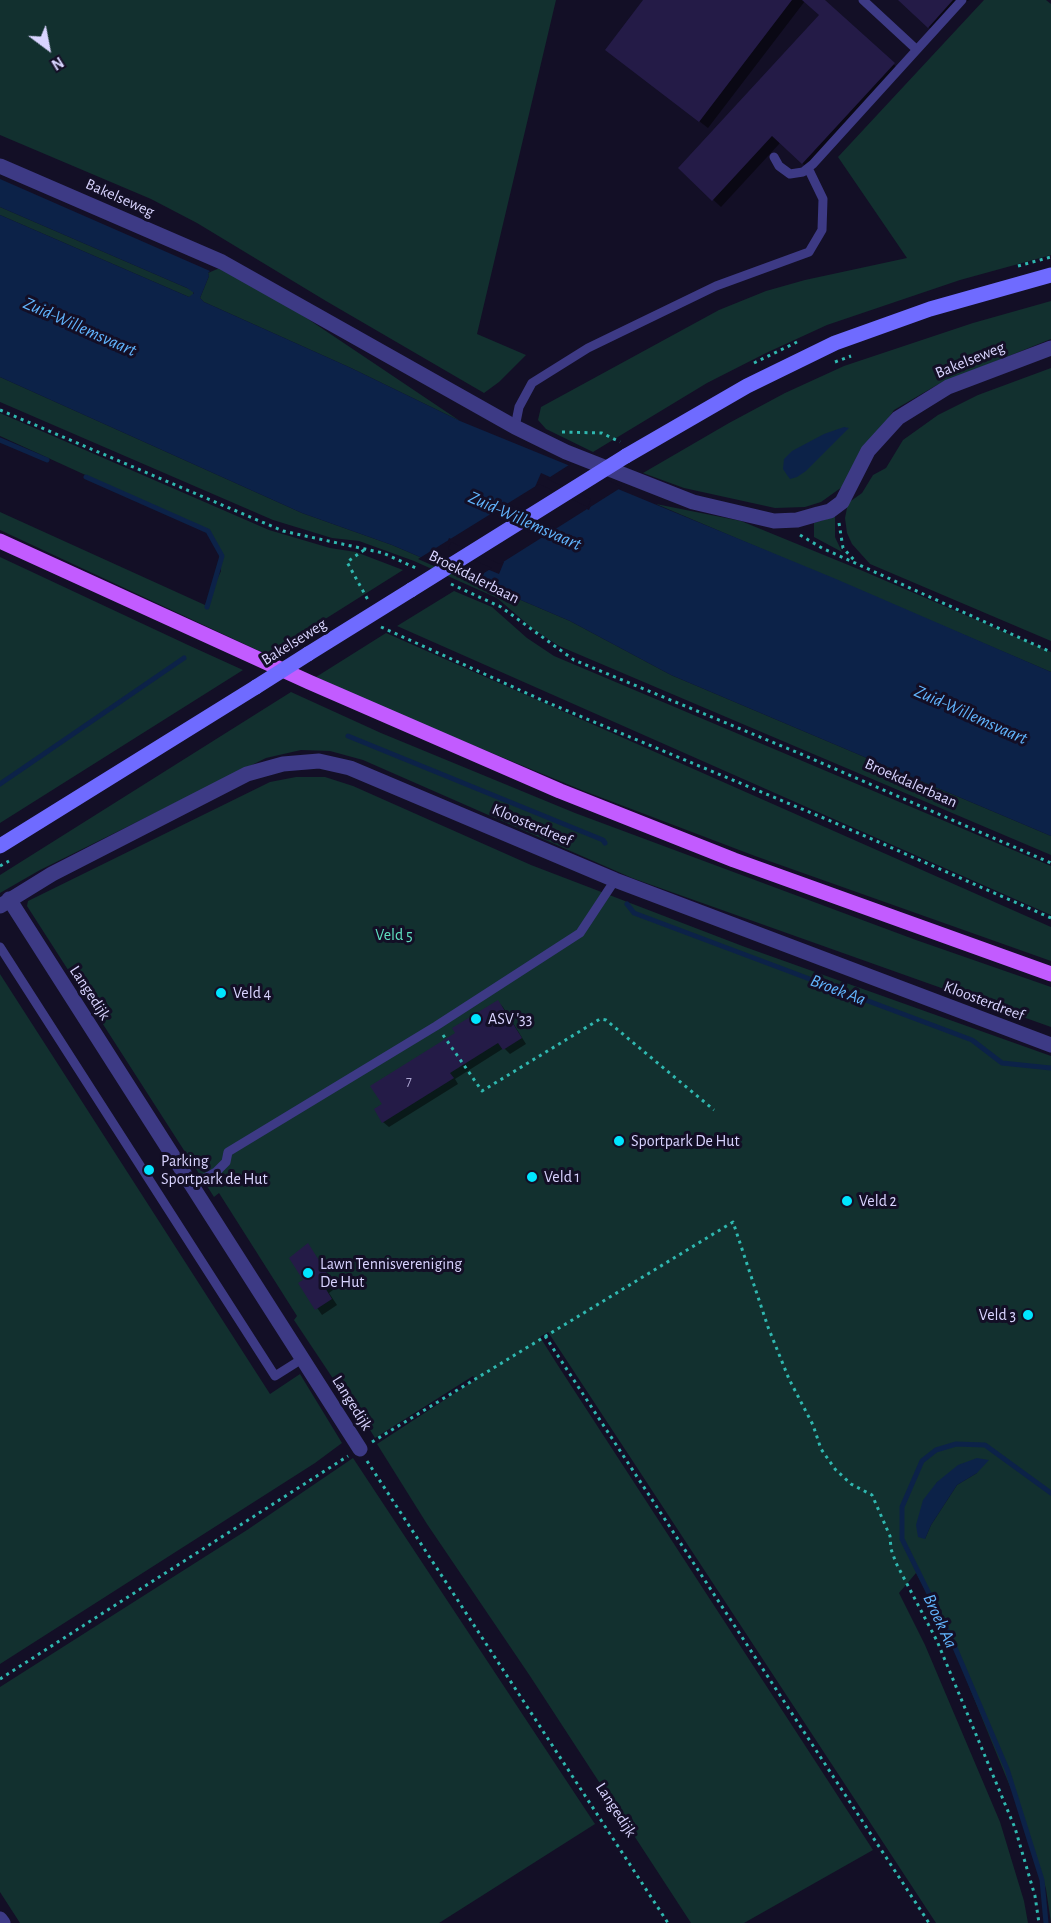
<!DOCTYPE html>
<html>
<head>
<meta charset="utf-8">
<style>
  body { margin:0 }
  #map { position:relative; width:1051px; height:1923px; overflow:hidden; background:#130f26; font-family:"Alegreya Sans",sans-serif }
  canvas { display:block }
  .north { position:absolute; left:18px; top:18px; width:60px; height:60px; -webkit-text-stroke:4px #130f26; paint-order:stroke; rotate:148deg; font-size:16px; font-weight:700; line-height:24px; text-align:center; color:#d9d4ff }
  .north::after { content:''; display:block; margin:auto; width:21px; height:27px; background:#d9d4ff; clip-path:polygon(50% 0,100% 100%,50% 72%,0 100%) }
</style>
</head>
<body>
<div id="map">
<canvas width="1051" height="1923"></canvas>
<div class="north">N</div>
</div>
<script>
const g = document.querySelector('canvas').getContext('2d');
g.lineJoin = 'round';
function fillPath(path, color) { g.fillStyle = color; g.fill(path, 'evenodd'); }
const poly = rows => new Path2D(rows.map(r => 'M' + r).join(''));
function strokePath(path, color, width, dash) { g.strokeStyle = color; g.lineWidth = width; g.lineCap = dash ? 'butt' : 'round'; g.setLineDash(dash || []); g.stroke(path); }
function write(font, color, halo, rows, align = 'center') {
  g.font = font + ' "Alegreya Sans",sans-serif'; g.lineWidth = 6; g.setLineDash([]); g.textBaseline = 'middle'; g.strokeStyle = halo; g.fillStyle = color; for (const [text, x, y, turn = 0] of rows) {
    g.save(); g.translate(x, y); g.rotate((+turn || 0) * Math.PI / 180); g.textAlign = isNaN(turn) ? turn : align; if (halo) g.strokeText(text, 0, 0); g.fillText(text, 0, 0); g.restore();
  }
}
fillPath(poly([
  [0,0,556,0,477,334,526,355,499,382,484,393,326,301,197,223,151,199,0,135],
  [984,0,1046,0,1051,4,1051,255,960,280,827,325,766,353,707,383,593,452,546,429,538,420,541,407,719,310,766,291,805,280,907,258,838,157],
  [0,207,187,288,193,291,193,296,189,297,0,215],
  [222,267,235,270,460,421,351,368,204,302,200,298,209,276,208,273],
  [1051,301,1051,339,937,385,894,410,842,487,821,502,805,507,775,508,684,488,643,473,729,423,785,393,844,366,973,323],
  [1051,368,1051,641,870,564,852,544,847,533,845,518,848,503,862,493,873,475,886,468,903,440,938,415,978,395],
  [0,377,302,513,392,545,570,621,671,675,1051,836,1051,855,559,646,533,629,497,598,414,561,359,541,332,538,273,520,0,402],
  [0,413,269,530,330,548,356,552,403,570,268,655,0,530,0,512,205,605,221,571,218,547,206,530,0,436],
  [656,504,741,521,863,571,1051,652,1051,672],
  [835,514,835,537,842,552,814,537,814,523,830,518],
  [0,557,188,645,243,670,0,823],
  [454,591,492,607,527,638,554,656,1051,866,1051,915,397,626],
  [386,633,1051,927,1051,961,755,856,584,791,390,711,316,677],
  [291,692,381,733,575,813,916,940,1051,987,1051,1027,632,878,363,760,330,751,301,750,266,758,40,870,0,893,0,875],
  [296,777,325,777,353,786,531,865,745,947,1051,1056,1051,1923,1046,1889,1029,1833,944,1625,916,1573,899,1593,925,1645,1000,1822,1024,1901,1028,1923,936,1923,548,1332,540,1337,557,1364,873,1850,744,1923,691,1923,530,1676,427,1524,377,1444,475,1380,473,1376,375,1438,367,1425,364,1425,294,1320,297,1316,219,1193,214,1197,27,906,28,901,270,782],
  [977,1473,957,1485,931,1525,925,1539,937,1482],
  [0,974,270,1394,300,1374,342,1443,315,1463,0,1664],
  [353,1458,595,1824,439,1923,20,1923,0,1892,0,1687,247,1530]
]), '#12302f');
fillPath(poly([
  [0,179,210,271,208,273,209,276,200,298,204,302,351,368,460,421,585,472,618,489,836,579,1051,672,1051,836,671,675,570,621,392,545,302,513,0,377,0,215,189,297,194,293,187,288,0,207],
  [541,473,595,497,589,510,535,487],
  [449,538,504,562,499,574,444,551],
  [844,427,849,428,806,471,797,477,790,479,787,475,783,469,784,459,792,451,824,434],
  [977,1458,989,1460,977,1473,957,1485,931,1525,925,1539,918,1537,916,1525,923,1500,937,1482,958,1465]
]), '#0c2248');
fillPath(poly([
  [572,463,622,487,500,564,451,542,448,549,492,568,470,582,418,559,539,484,588,507,591,499,547,479]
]), '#130f26');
fillPath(poly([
  [645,0,823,0,902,72,811,171,780,143,721,207,688,176,821,15,805,1,708,128,607,50],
  [900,0,970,0,964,2,935,33],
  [498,1002,503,1007,526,1044,510,1054,504,1048,455,1079,458,1084,389,1127,383,1122,384,1105,457,1034],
  [308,1245,337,1287,329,1293,337,1305,322,1315,300,1283,305,1280]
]), '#0007');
strokePath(poly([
  [0,440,47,460],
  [86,477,208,531,222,556,207,607],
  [348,736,603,840,605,843],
  [0,784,184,658],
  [627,904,634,913,650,919,972,1040,1002,1063,1051,1068],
  [1046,1923,1042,1880,1007,1769,950,1636,902,1539,902,1507,922,1461,936,1450,956,1444,985,1445,1051,1493]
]), '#0c2248', 5);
fillPath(poly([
  [643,0,792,0,699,122,605,50],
  [802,0,825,0,895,63,802,164,772,136,712,201,678,168,819,15],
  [898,0,953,0,928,28],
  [498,1000,522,1038,503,1050,498,1043,450,1073,454,1078,382,1123,374,1109,382,1104,370,1086,455,1033,452,1028],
  [308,1243,332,1281,324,1286,332,1299,315,1310,298,1283,303,1280,289,1258]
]), '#241b47');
strokePath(poly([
  [1018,266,1051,257],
  [835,362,851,356],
  [754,363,797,342],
  [0,410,283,531,383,553,418,569],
  [562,432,602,433,620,442],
  [839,523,843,548,856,562],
  [800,535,822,548,1051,652],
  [364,550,347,562,368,600],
  [451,584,501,607,574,660,801,754,1051,863],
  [381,627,544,701,833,822,1051,918],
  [0,866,9,861],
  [443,1035,482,1091,600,1019,606,1020,714,1110],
  [545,1336,929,1923],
  [372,1442,733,1222,768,1327,789,1379,813,1425,821,1449,835,1469,851,1484,872,1495,890,1536,891,1549,896,1563,937,1641,1015,1828,1035,1896,1039,1923],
  [367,1461,668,1923],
  [0,1679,348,1456]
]), '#2fb8b0', 3, [3, 4.5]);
strokePath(poly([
  [863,0,916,49],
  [774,157,779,166,790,174,803,172,813,164,962,0],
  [515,427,519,407,532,383,588,348,716,286,809,252,822,230,823,199,808,168],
  [0,947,275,1376,302,1359],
  [205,1178,216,1172,226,1162,228,1152,436,1026,580,933,615,880]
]), '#3d3a85', 9);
strokePath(poly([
  [0,166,222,262,515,427,566,452,693,502,774,521,797,520,818,514,830,511,842,502,868,451,898,418,948,387,1051,348],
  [9,899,360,1449],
  [0,906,52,874,247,774,283,764,319,761,350,768,615,880,1051,1045],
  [0,1919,3,1923]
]), '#3d3a85', 15);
strokePath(poly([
  [626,456,747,386,835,343,930,309,1051,275],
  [308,654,411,590],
  [0,846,256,687]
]), '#6f6bff', 15);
strokePath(poly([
  [0,541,309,682,560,791,734,860,1051,974]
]), '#c25bff', 15);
strokePath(poly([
  [411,590,626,456],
  [256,687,308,654]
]), '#6f6bff', 15);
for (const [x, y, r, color] of [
  [221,993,6,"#00e5ff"],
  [476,1019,6,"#00e5ff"],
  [619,1141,6,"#00e5ff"],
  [149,1170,6,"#00e5ff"],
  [532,1177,6,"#00e5ff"],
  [847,1201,6,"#00e5ff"],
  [308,1273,6,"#00e5ff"],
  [1028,1315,6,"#00e5ff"]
]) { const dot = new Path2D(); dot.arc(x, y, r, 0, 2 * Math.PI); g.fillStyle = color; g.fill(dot); strokePath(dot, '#130f26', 2); }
write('14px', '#aca6d1', null, [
  ["7",409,1081]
]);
write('16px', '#d9d4ff', '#130f26', [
  ["Bakelseweg",120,198,24],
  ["Bakelseweg",970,360,-22],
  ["Broekdalerbaan",474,577,27],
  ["Bakelseweg",294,642,-32],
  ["Broekdalerbaan",911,783,24],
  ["Kloosterdreef",532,825,23],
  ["Langedijk",90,993,57],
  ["Kloosterdreef",984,1001,21],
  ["Langedijk",352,1403,58],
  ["Langedijk",616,1810,57]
]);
write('16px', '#5fe0c0', '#130f26', [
  ["Veld 5",394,935]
]);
write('16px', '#d9d4ff', '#130f26', [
  ["Veld 4",233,993],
  ["ASV '33",488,1019],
  ["Sportpark De Hut",631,1141],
  ["Parking",161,1161],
  ["Sportpark de Hut",161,1179],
  ["Veld 1",544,1177],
  ["Veld 2",859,1201],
  ["Lawn Tennisvereniging",320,1264],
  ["De Hut",320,1282],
  ["Veld 3",1016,1315,"right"]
], 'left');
write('italic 18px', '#62b6ff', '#130f26', [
  ["Zuid-Willemsvaart",80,327,24],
  ["Zuid-Willemsvaart",525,521,24],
  ["Zuid-Willemsvaart",971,715,24],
  ["Broek Aa",838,990,21],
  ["Broek Aa",940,1621,65]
]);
</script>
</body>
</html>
